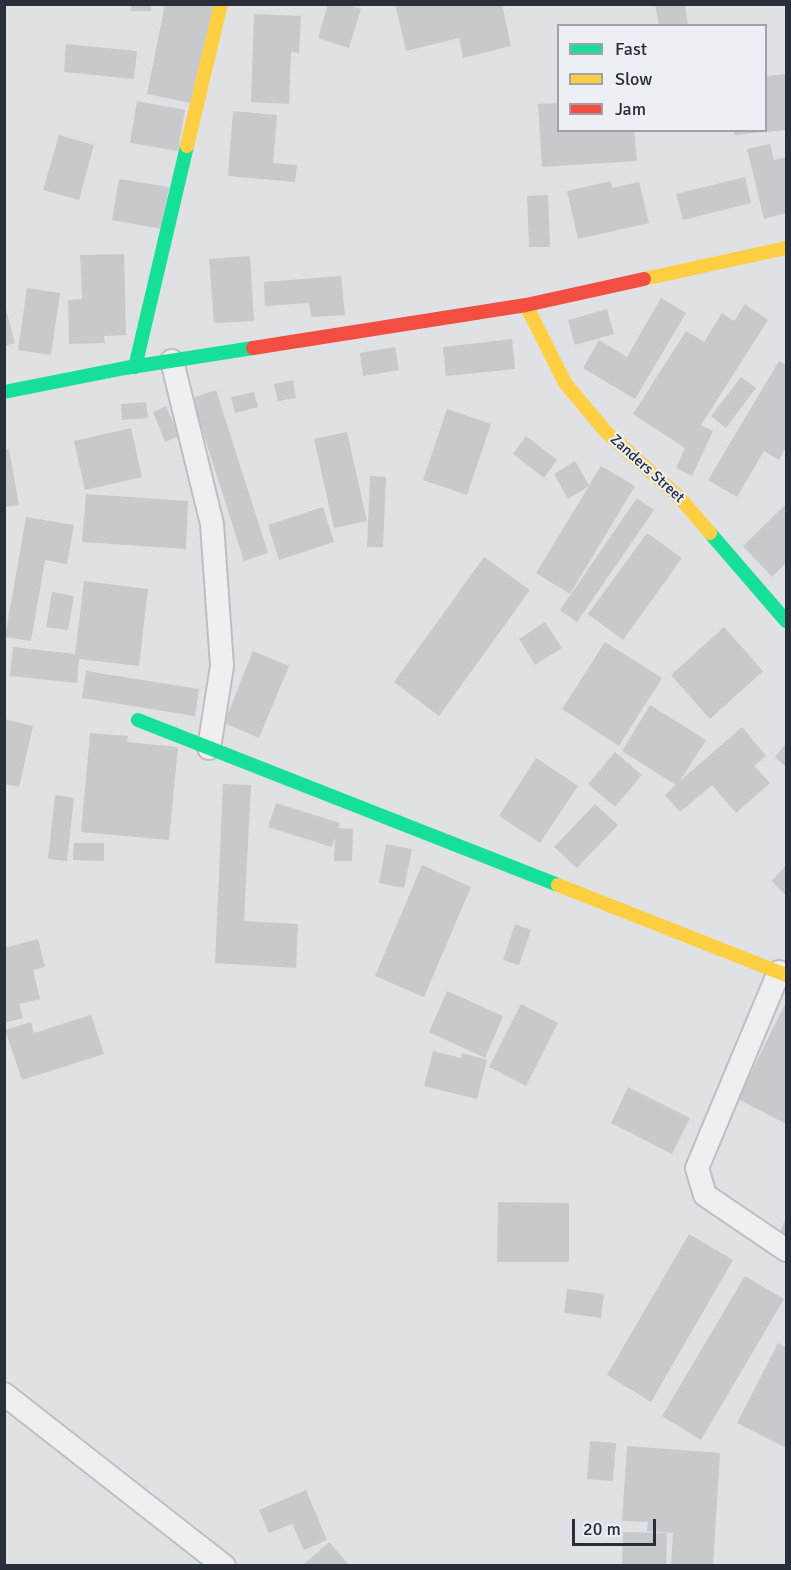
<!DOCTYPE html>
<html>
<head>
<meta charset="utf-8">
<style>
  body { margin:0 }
  #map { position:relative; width:791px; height:1570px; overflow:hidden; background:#e0e1e4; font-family:Signika,sans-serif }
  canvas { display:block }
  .frame { position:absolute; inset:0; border:6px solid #292e3b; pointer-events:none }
  .legend { position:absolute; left:557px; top:24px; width:210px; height:108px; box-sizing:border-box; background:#edeff4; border:2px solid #9fa2aa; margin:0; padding:8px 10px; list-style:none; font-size:18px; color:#292e3b }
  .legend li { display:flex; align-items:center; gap:12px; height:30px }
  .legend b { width:30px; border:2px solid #9fa2aa }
  .scale { position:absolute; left:572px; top:1519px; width:84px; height:27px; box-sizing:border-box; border:3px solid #292e3b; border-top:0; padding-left:8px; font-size:18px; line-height:21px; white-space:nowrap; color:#292e3b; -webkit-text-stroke:4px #edeff4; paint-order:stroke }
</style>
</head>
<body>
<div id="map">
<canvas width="791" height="1570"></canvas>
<div class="frame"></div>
<ul class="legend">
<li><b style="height:8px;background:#16e098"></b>Fast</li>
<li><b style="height:8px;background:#ffcf43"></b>Slow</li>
<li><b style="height:8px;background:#f24e42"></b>Jam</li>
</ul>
<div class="scale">20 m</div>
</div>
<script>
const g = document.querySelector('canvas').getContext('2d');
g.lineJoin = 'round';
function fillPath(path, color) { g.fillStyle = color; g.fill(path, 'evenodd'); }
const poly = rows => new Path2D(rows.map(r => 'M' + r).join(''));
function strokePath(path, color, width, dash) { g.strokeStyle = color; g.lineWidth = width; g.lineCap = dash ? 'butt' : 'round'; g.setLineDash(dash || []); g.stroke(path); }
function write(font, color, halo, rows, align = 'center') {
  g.font = font + ' Signika,sans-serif'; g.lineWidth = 4.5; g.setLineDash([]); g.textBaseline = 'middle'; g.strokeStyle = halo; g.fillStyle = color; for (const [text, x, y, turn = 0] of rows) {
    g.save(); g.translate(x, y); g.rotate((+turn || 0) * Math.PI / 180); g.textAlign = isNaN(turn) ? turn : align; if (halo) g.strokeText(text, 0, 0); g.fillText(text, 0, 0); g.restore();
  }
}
fillPath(poly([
  [165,4,215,4,195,104,147,94],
  [328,4,346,4,361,9,349,48,318,38],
  [395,4,502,4,511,46,463,58,459,38,406,51],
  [655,4,685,4,688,26,659,26],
  [131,5,151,5,151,11,131,11],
  [254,14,301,16,299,53,291,52,289,104,251,102],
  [66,44,137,51,134,79,64,72],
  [786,74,786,130,766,132,766,76],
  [137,101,185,110,178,151,130,143],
  [558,103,558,130,634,130,637,161,542,167,538,104],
  [233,111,277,115,273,163,297,165,295,182,228,176],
  [734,130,765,130,765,132,734,135],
  [59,135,94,145,79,200,43,190],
  [770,144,774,160,786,157,786,213,764,219,747,149],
  [745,177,751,203,683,220,676,194],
  [119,179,169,187,162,229,112,220],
  [611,181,612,188,639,182,649,223,578,239,567,191],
  [548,195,550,247,529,247,527,196],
  [124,254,126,335,104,336,105,343,69,344,68,300,82,299,80,255],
  [250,256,254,321,214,323,209,259],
  [341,276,345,315,311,317,309,303,265,306,264,282],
  [27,288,60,293,51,355,18,350],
  [661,298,686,313,635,399,583,368,599,340,627,357],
  [4,303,15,343,4,346],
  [745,304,768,320,701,425,713,431,692,476,676,468,685,448,633,414,686,331,704,342,722,313,734,321],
  [607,309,614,334,575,345,568,320],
  [512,339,515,369,446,376,443,347],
  [395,347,399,370,363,376,360,353],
  [779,361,786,365,786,447,779,460,764,451,737,497,708,480],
  [741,377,756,388,726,428,711,416],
  [293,380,296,398,278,401,274,384],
  [216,390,268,553,244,561,192,398],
  [254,392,258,407,235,413,231,397],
  [146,402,148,418,122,420,121,404],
  [166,406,179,436,165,442,153,412],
  [447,409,491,424,467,495,423,480],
  [131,428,142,477,85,490,74,441],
  [347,432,367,521,334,528,314,439],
  [526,436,557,460,544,478,513,454],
  [9,449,19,505,4,507,4,450],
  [575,461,589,485,601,466,635,486,570,594,536,573,589,486,568,499,554,474],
  [370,476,386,477,383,547,367,547],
  [86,494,188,501,186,549,82,542],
  [637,498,654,510,577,622,560,610],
  [786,504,786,563,772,577,743,546],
  [323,507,334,542,279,560,268,525],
  [26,517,74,525,67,564,45,560,31,641,5,637],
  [647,533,682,558,623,640,588,614],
  [484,557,530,590,439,716,394,682],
  [84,581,148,589,139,666,79,659,77,683,10,676,13,647,75,654],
  [52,592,74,596,68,630,46,627],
  [545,622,562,648,535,665,519,639],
  [724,627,763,671,710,719,671,675],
  [605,642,662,678,619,746,562,709],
  [253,651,289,666,259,738,224,723],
  [86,671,199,689,195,716,82,698],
  [650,705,706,740,680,781,742,727,766,756,754,766,770,783,736,813,712,785,680,812,665,795,676,785,622,751],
  [4,719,33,726,19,787,4,784],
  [90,733,128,736,127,742,178,747,169,840,81,832],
  [786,743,786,767,775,757],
  [615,752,642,775,615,807,588,784],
  [536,758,578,786,540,843,499,816],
  [223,784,251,785,244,921,298,924,296,968,215,963],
  [55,795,74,798,67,861,48,859],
  [276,803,340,823,338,828,353,829,352,861,334,861,335,837,332,847,268,827],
  [595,804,618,825,577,868,554,847],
  [74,843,104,843,104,861,73,860],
  [386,844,412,849,404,888,379,883],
  [422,865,471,887,424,997,375,976],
  [786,865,786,896,772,881],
  [515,924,531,930,519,965,503,960],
  [38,939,45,967,33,970,40,999,19,1004,23,1018,4,1023,4,948],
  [447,991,503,1016,485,1058,429,1032],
  [786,1002,786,1124,738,1099],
  [521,1004,558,1023,526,1086,489,1067],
  [91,1015,104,1054,22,1080,5,1030,31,1022,34,1033],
  [433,1051,461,1058,462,1053,487,1060,477,1099,424,1086],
  [628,1087,690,1118,672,1154,611,1123],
  [498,1202,569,1203,569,1262,497,1262],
  [786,1217,786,1236,780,1233],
  [689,1234,733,1260,651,1402,607,1375],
  [745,1276,784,1299,701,1440,662,1416],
  [567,1289,604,1294,601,1318,564,1313],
  [778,1343,786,1347,786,1448,737,1423],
  [590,1441,616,1443,613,1481,587,1479],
  [627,1446,720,1453,713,1566,671,1566,673,1533,647,1531,648,1522,622,1521],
  [306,1490,327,1540,304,1550,292,1524,269,1533,259,1510],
  [623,1532,667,1533,666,1566,622,1566],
  [329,1542,350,1566,302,1566]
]), '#c8c9cc');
const street = poly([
  [172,361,212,524,222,666,209,748],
  [779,972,697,1168,705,1195,786,1250],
  [4,1394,224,1566]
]);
strokePath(street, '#bebfc2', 26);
strokePath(street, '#efeff1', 22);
strokePath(poly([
  [135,367,187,146],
  [4,392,125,368,253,348],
  [710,533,786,621],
  [138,720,558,885]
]), '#16e098', 14);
strokePath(poly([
  [187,146,221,4],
  [644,279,786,248],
  [526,305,565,383,606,432,681,499,710,533],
  [558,885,786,975]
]), '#ffcf43', 14);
strokePath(poly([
  [253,348,526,305,644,279]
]), '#f24e42', 14);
write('15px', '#292e3b', '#edeff4', [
  ["Zanders Street",647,469,42]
]);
</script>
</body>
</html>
